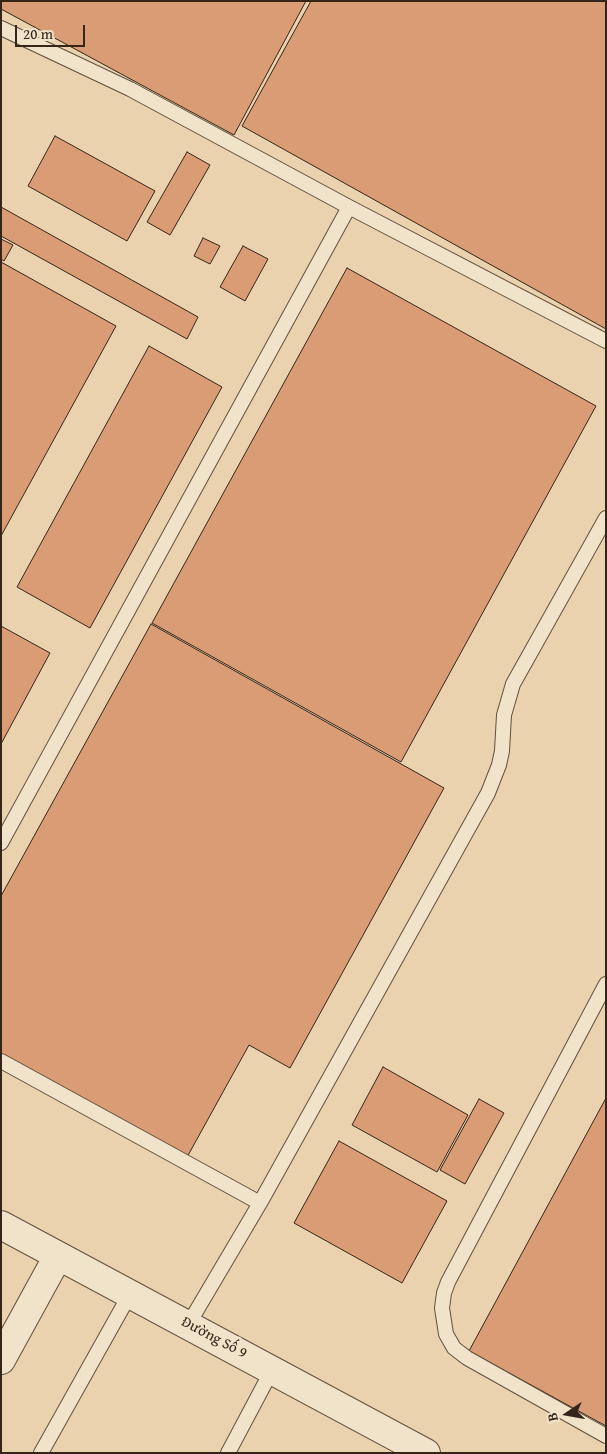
<!DOCTYPE html>
<html>
<head>
<meta charset="utf-8">
<style>
  body { margin:0 }
  #map { position:relative; width:607px; height:1454px; overflow:hidden; background:#ead2ae; font-family:"Gentium Book Plus",serif }
  canvas { display:block }
  .frame { position:absolute; inset:0; border:2px solid #352519; pointer-events:none }
  .north { position:absolute; left:542px; top:1389px; width:50px; height:50px; -webkit-text-stroke:4px #f1e2ca; paint-order:stroke; rotate:258deg; font-size:14px; font-weight:700; line-height:20px; text-align:center; color:#352519 }
  .north::after { content:''; display:block; margin:auto; width:18px; height:22px; background:#352519; clip-path:polygon(50% 0,100% 100%,50% 72%,0 100%) }
  .scale { position:absolute; left:15px; top:25px; width:70px; height:22px; box-sizing:border-box; border:2px solid #352519; border-top:0; padding-left:6px; font-size:15px; line-height:18px; white-space:nowrap; color:#352519; -webkit-text-stroke:4px #f1e2ca; paint-order:stroke }
</style>
</head>
<body>
<div id="map">
<canvas width="607" height="1454"></canvas>
<div class="frame"></div>
<div class="north">B</div>
<div class="scale">20 m</div>
</div>
<script>
const g = document.querySelector('canvas').getContext('2d');
g.lineJoin = 'round';
function fillPath(path, color) { g.fillStyle = color; g.fill(path, 'evenodd'); }
const poly = rows => new Path2D(rows.map(r => 'M' + r).join(''));
function strokePath(path, color, width, dash) { g.strokeStyle = color; g.lineWidth = width; g.lineCap = dash ? 'butt' : 'round'; g.setLineDash(dash || []); g.stroke(path); }
function write(font, color, halo, rows, align = 'center') {
  g.font = font + ' "Gentium Book Plus",serif'; g.lineWidth = 5; g.setLineDash([]); g.textBaseline = 'middle'; g.strokeStyle = halo; g.fillStyle = color; for (const [text, x, y, turn = 0] of rows) {
    g.save(); g.translate(x, y); g.rotate((+turn || 0) * Math.PI / 180); g.textAlign = isNaN(turn) ? turn : align; if (halo) g.strokeText(text, 0, 0); g.fillText(text, 0, 0); g.restore();
  }
}
const building = poly([
  [1,1,306,1,234,135,1,9,1,1],
  [311,1,606,1,606,329,242,126,311,1],
  [55,136,155,191,127,241,28,186,55,136],
  [187,152,210,165,170,235,147,222,187,152],
  [1,207,198,317,187,339,1,236,1,207],
  [203,238,220,246,210,264,194,256,203,238],
  [1,239,13,245,4,261,1,259,1,239],
  [243,246,268,259,245,301,220,287,243,246],
  [1,262,116,326,1,536,1,262],
  [347,268,596,406,401,762,152,623,347,268],
  [149,346,222,387,90,628,17,587,149,346],
  [151,624,444,788,290,1068,249,1045,186,1159,1,1056,1,896,151,624],
  [1,626,50,653,1,744,1,626],
  [383,1067,468,1115,437,1172,352,1125,383,1067],
  [606,1098,606,1426,469,1351,606,1098],
  [479,1099,504,1113,465,1184,440,1170,479,1099],
  [339,1141,447,1201,402,1283,294,1223,339,1141]
]);
fillPath(building, '#da9c75');
strokePath(building, '#352519', 1);
const service = poly([
  [1,28,130,89,349,207,606,341],
  [1,843,349,207],
  [606,984,448,1282,444,1293,442,1308,446,1334,454,1348,467,1358,606,1436],
  [1,1061,260,1203],
  [188,1325,260,1203,488,793,499,765,502,751,504,715,513,684,606,518],
  [41,1453,130,1294],
  [228,1453,272,1370]
]);
const minor = poly([
  [1,1225,426,1453],
  [1,1360,58,1256]
]);
strokePath(service, '#62503e', 16);
strokePath(minor, '#62503e', 30);
strokePath(service, '#f1e2ca', 14);
strokePath(minor, '#f1e2ca', 28);
write('15px', '#352519', '#f1e2ca', [
  ["Đường Số 9",214,1338,28]
]);
</script>
</body>
</html>
